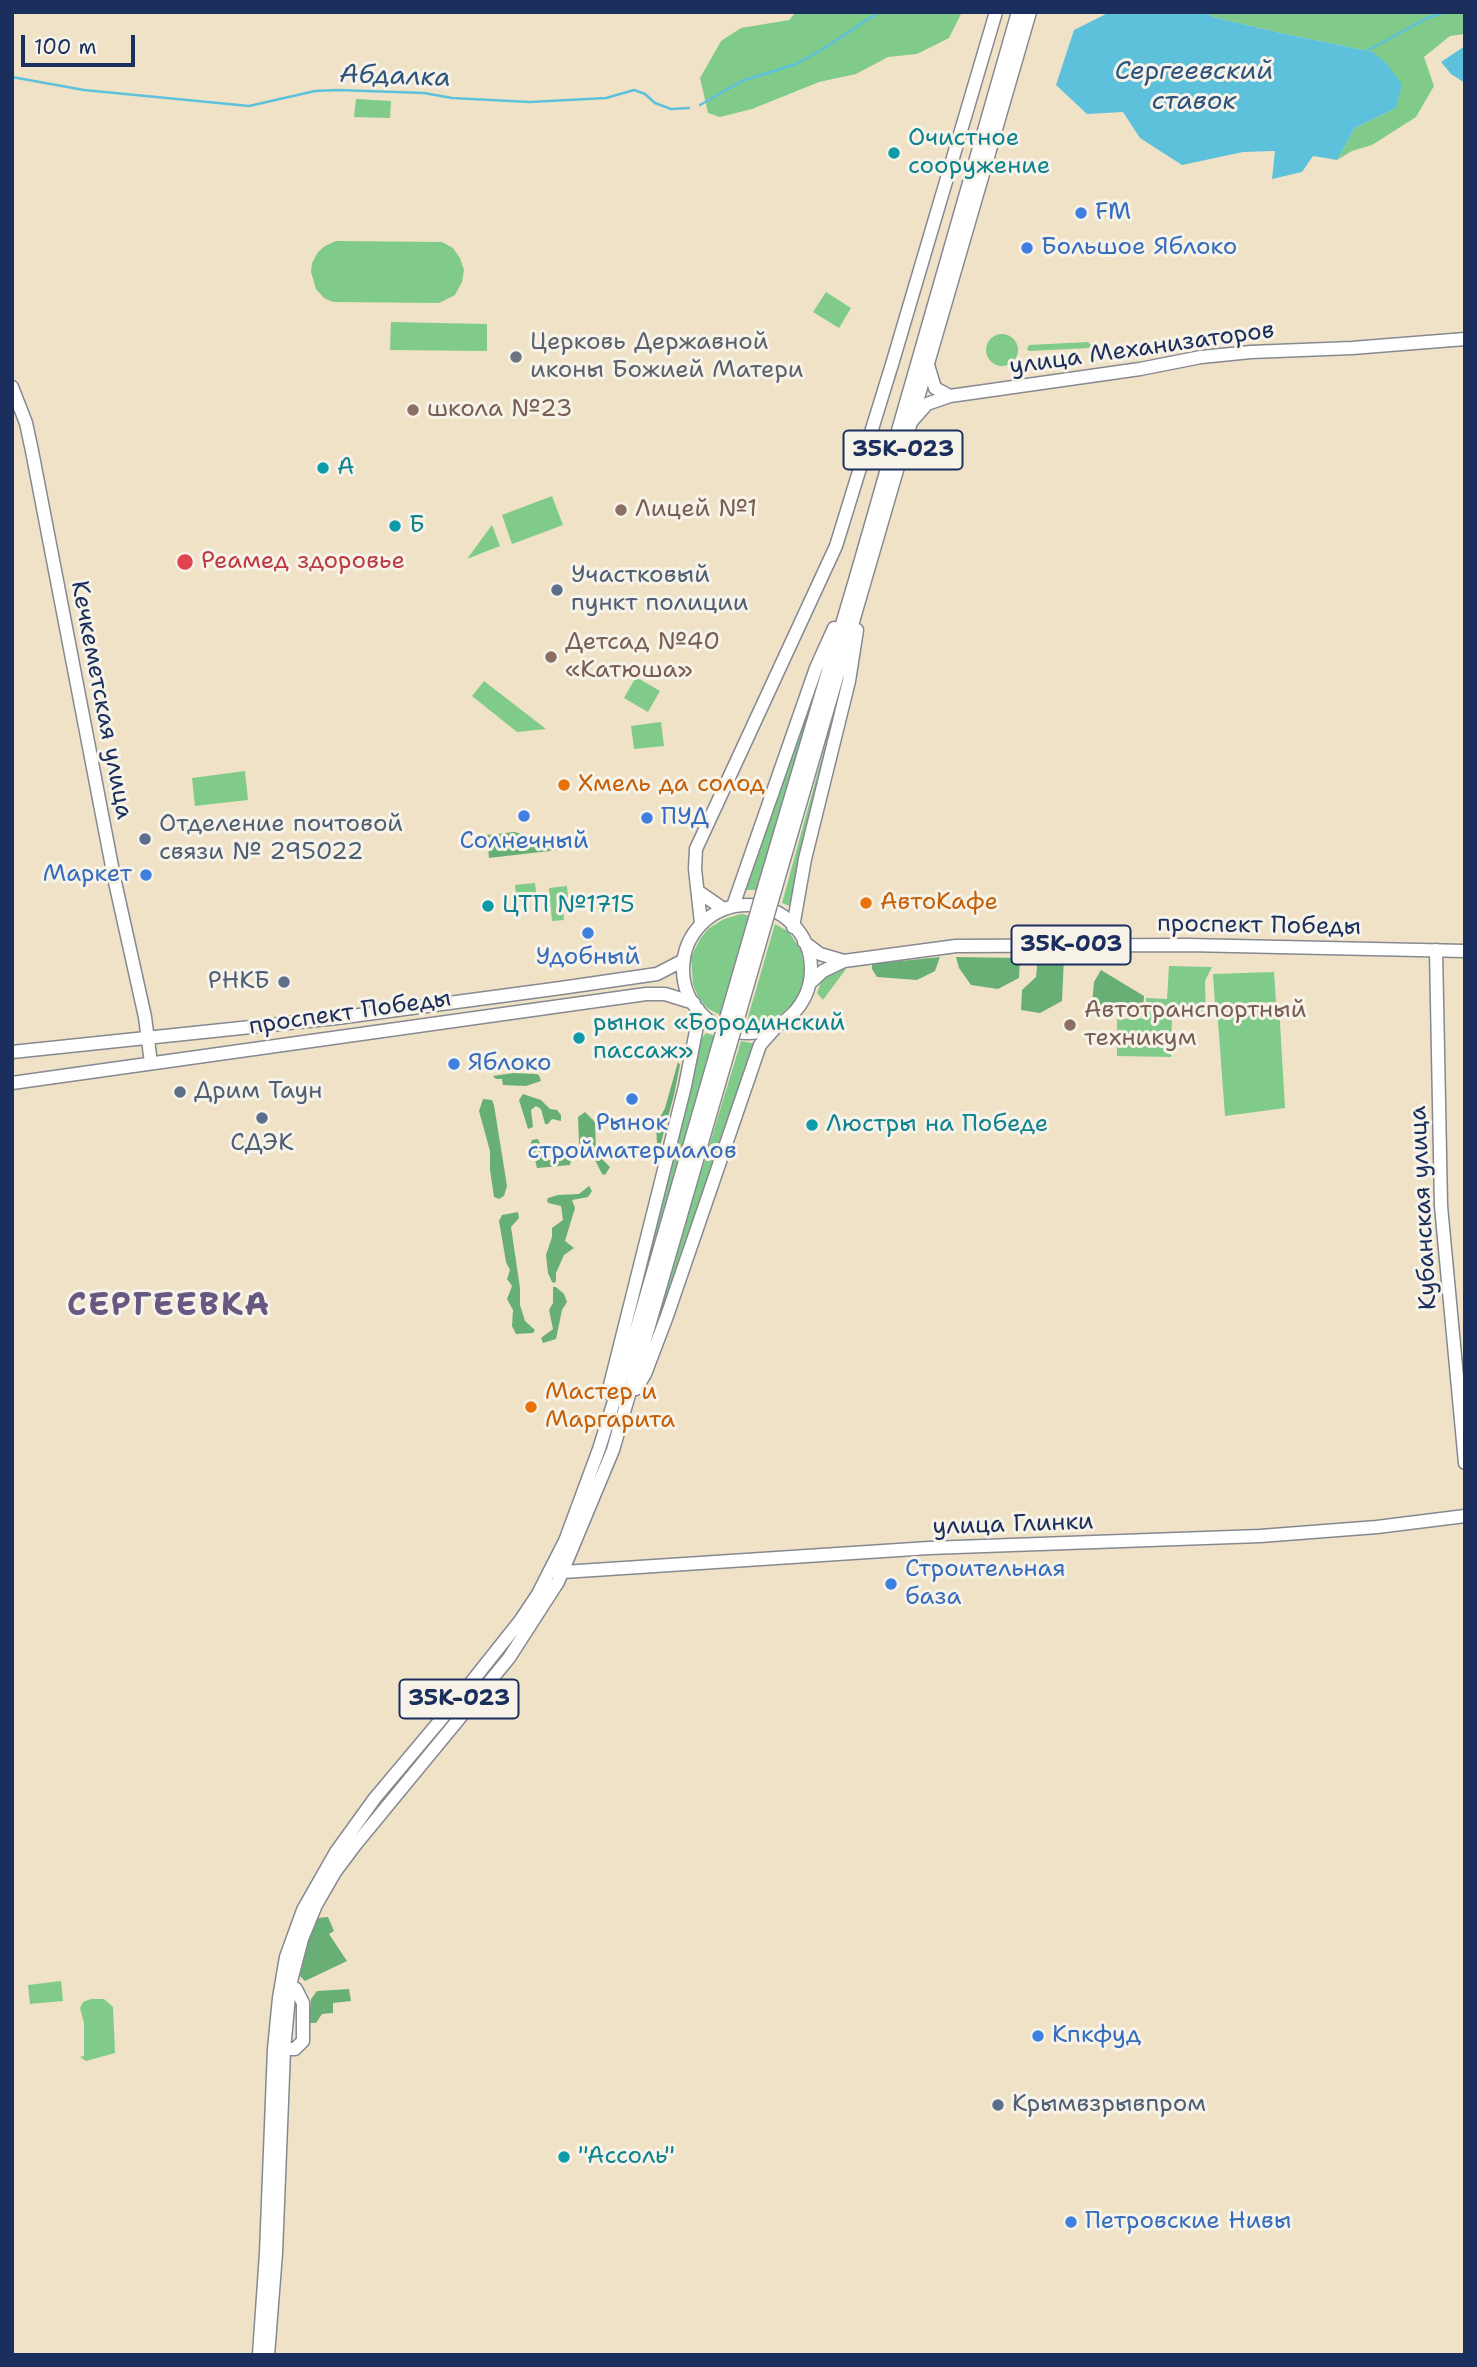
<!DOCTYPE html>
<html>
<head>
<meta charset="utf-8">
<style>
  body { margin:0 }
  #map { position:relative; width:1477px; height:2367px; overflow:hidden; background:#f0e2c6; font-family:"Shantell Sans",sans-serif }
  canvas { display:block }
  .frame { position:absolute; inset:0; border:14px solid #1b2f5e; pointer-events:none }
  .scale { position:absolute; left:21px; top:35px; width:114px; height:32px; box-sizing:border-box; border:4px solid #1b2f5e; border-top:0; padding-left:9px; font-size:21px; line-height:24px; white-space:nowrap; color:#1b2f5e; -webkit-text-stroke:5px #f7f3e8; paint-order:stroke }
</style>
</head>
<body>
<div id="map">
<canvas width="1477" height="2367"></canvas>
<div class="frame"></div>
<div class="scale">100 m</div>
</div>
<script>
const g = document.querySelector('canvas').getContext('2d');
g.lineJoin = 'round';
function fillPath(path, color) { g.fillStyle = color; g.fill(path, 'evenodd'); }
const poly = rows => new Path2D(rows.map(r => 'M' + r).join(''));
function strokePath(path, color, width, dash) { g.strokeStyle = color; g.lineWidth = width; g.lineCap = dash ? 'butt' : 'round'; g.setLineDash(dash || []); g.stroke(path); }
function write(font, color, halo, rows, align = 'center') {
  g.font = font + ' "Shantell Sans",sans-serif'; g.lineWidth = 6; g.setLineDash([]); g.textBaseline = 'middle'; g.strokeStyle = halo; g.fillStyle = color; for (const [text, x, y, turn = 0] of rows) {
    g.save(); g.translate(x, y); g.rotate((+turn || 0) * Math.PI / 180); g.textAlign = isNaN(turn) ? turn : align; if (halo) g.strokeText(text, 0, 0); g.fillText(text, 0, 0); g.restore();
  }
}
fillPath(poly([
  [796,12,962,12,949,38,917,54,888,57,856,74,819,82,752,109,720,117,708,113,700,78,721,41,741,28,789,20],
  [1205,12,1465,12,1465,34,1450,36,1424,57,1434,86,1416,117,1372,145,1352,151,1337,160,1355,128,1396,108,1373,52,1281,33,1213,17],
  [356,99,391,101,390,118,354,117],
  [336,241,442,242,453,248,460,258,464,270,462,282,455,295,439,303,333,302,324,298,316,289,311,272,312,263,318,252,325,246],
  [826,292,851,308,839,328,813,312],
  [391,322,487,324,487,351,390,350],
  '986 350a16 16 0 1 1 32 0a16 16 0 1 1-32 0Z',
  [1088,342,1091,345,1089,348,1029,351,1027,349,1029,345],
  [552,496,563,525,512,544,502,515],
  [492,525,500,546,467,559],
  [822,672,759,890,745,890],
  [636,677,660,691,648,712,624,698],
  [484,681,546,729,517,732,472,696],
  [840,691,841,692,792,907,782,903],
  [661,722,664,746,634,749,631,726],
  [245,771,248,800,195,806,192,778],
  [535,883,537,898,517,901,515,885],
  [567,886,569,909,563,910,564,920,552,921,549,888],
  [741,914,752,916,722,1016,707,1008,698,997,693,984,691,957,700,939,708,929,724,919],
  [775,924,789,932,801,950,805,973,801,990,794,1003,781,1014,762,1022,746,1024],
  [839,966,846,969,823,1000,817,993,821,982,825,976],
  [1169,966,1212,967,1205,981,1206,1017,1172,1016,1171,1057,1117,1056,1117,1019,1147,1018,1146,998,1167,999],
  [1274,972,1276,1002,1215,1005,1213,974],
  [1279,1005,1285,1108,1225,1116,1217,1008],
  [706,1033,716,1036,635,1321,632,1321,696,1045],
  [741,1041,756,1044,658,1328,654,1327],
  [61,1981,63,2001,30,2004,28,1985],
  [91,1999,104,1999,113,2007,115,2053,86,2061,80,2057,84,2056,84,2023,80,2008,83,2002]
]), '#80cb89');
fillPath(poly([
  [514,832,555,842,558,850,489,858,487,835],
  [1038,956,1064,957,1062,1001,1040,1013,1021,1010,1022,990,1036,977],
  [940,957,935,971,917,980,877,977,872,969,872,964],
  [956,957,1020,958,1019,978,998,989,971,985,959,968],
  [1101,970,1144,996,1143,1015,1123,1006,1092,1004,1094,982],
  [678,1062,680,1065,674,1095,655,1165,652,1164,657,1144,656,1125,665,1108],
  [513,1073,536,1074,539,1075,541,1081,526,1086,503,1085,502,1079,496,1079,493,1076],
  [523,1094,541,1100,550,1109,557,1110,561,1115,561,1121,552,1119,548,1124,545,1124,541,1109,536,1106,531,1110,533,1127,528,1129,519,1100],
  [483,1099,492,1100,494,1105,507,1186,504,1196,499,1199,494,1197,490,1170,490,1151,479,1111],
  [585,1112,595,1122,596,1153,610,1167,605,1175,602,1174,592,1154,583,1151,579,1143,578,1117],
  [538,1139,546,1159,552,1161,559,1155,566,1155,571,1159,570,1165,537,1168,531,1143,532,1140],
  [589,1186,592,1191,588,1197,572,1200,575,1208,565,1241,574,1248,564,1255,556,1273,556,1280,555,1283,552,1282,548,1273,546,1255,552,1237,552,1228,563,1220,561,1206,548,1203,547,1200,548,1198,558,1195,579,1194],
  [518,1212,519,1218,511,1227,520,1288,520,1305,525,1321,535,1330,533,1333,516,1334,512,1326,513,1310,507,1299,512,1286,507,1279,510,1270,506,1262,499,1221,502,1215],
  [553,1287,556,1287,564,1294,567,1302,562,1310,556,1339,543,1343,541,1338,553,1329,549,1310,553,1303],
  [328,1917,334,1931,329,1934,347,1961,305,1981,300,1976,309,1939,317,1918],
  [349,1989,351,2001,333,2003,333,2013,322,2014,316,2023,309,2023,311,1999,317,1991]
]), '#68af75');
fillPath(poly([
  [1110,12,1205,12,1213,17,1281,33,1373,52,1386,63,1402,84,1396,108,1355,128,1337,160,1313,156,1302,172,1272,179,1275,151,1243,152,1182,165,1140,138,1123,112,1087,114,1056,85,1074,30],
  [1465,46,1465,83,1451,74,1441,62]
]), '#5ec1dc');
strokePath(poly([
  [1365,52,1427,18,1446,12],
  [12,77,84,90,249,106,315,91,338,90,424,93,452,98,530,102,606,98,634,90,645,94,655,103,671,109,689,108],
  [700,105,742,81,796,64,823,49,879,12]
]), '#5ec1dc', 2.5);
const secondary = poly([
  [928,365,935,388,950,396],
  [911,422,927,404,950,396,1140,369,1201,357,1251,352,1352,348,1465,339],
  [699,892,722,908],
  [701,923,695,869,696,849,836,546,893,361,996,12],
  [1436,950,1441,1206,1465,1463],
  [563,1572,929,1548,1260,1536,1377,1527,1465,1516]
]);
const primary = poly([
  [12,387,26,423,32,451,115,882,145,1017,151,1063],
  [765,884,856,577,1018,12],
  [776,887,1030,12],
  '683 969a64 64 0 1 1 128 0a64 64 0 1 1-128 0Z',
  [733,906,816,668,834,628],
  [793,927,805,859,849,681,857,630],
  [804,942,820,954,844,961],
  [810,983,823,971,844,961,956,946,1187,945,1465,951],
  [12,1052,337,1018,561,988,657,974,684,960],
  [12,1083,646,994,665,994,694,1003],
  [636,1389,645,1374,667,1316,760,1045,776,1027],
  [608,1393,685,1086,696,1031,698,1009],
  [277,2049,295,2049,303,2041,303,2003,296,1989,290,1985],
  [259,2355,266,2253,274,2049,279,1998,286,1957,303,1910,336,1852,375,1798,454,1704,520,1621,538,1594,565,1541,599,1449,636,1331,719,1043],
  [268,2355,276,2253,284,2050,290,1985,302,1939,316,1905,335,1872,356,1844,509,1658,558,1582,613,1450,730,1046]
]);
strokePath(secondary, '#868892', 15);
strokePath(primary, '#868892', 15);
strokePath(secondary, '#fff', 12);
strokePath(primary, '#fff', 12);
const primaryBridge = poly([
  [719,1043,765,884],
  [730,1046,776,887]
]);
strokePath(primaryBridge, '#868892', 15, []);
strokePath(primaryBridge, '#fff', 12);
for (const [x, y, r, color] of [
  [894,153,7,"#0f9aa8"],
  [1081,213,7,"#3f7fe0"],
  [1027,248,7,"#3f7fe0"],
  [516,357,7,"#6b7280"],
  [413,410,7,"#8d6e63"],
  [323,468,7,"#0f9aa8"],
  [621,510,7,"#8d6e63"],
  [395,526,7,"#0f9aa8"],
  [185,562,9,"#e0444e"],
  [557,590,7,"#5c6f8a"],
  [551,657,7,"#8d6e63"],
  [564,785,7,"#e8710a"],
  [524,816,7,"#3f7fe0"],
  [647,818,7,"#3f7fe0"],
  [145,839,7,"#5c6f8a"],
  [146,875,7,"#3f7fe0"],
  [866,903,7,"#e8710a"],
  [488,906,7,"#0f9aa8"],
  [588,933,7,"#3f7fe0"],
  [284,982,7,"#5c6f8a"],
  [1070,1025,7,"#8d6e63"],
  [579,1038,7,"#0f9aa8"],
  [454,1064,7,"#3f7fe0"],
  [180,1092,7,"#5c6f8a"],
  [632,1099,7,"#3f7fe0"],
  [262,1118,7,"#5c6f8a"],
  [812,1125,7,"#0f9aa8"],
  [531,1407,7,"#e8710a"],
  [891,1584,7,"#3f7fe0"],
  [1038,2036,7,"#3f7fe0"],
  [998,2105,7,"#5c6f8a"],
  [564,2157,7,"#0f9aa8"],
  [1071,2222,7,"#3f7fe0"]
]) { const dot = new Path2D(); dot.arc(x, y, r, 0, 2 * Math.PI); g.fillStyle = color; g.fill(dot); strokePath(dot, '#f7f3e8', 2.5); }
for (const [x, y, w] of [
  [903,450,119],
  [1071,945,119],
  [459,1699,119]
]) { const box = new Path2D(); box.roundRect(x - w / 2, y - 19.5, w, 39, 5); g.fillStyle = '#f7f3e8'; g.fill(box); strokePath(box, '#1b2f5e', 2); }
write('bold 23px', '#1b2f5e', null, [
  ["35К-023",903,450],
  ["35К-003",1071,945],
  ["35К-023",459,1699]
]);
write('24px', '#0d838f', '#f7f3e8', [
  ["Очистное",908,139],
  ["сооружение",908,167],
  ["А",337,468],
  ["Б",409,526],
  ["ЦТП №1715",502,906],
  ["рынок «Бородинский",593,1024],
  ["пассаж»",593,1052],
  ["Люстры на Победе",826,1125],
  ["\"Ассоль\"",578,2157]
], 'left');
write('24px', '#366cbe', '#f7f3e8', [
  ["FM",1095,213],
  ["Большое Яблоко",1041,248],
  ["ПУД",661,818],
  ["Солнечный",524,842,"center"],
  ["Маркет",132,875,"right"],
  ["Удобный",588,958,"center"],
  ["Яблоко",468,1064],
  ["Рынок",632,1124,"center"],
  ["стройматериалов",632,1152,"center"],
  ["Строительная",905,1570],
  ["база",905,1598],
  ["Кпкфуд",1052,2036],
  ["Петровские Нивы",1085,2222]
], 'left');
write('24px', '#5b616d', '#f7f3e8', [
  ["Церковь Державной",530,343],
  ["иконы Божией Матери",530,371]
], 'left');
write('24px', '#1b2f5e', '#f7f3e8', [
  ["улица Механизаторов",1142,349,-8],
  ["Кечкеметская улица",101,700,79],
  ["проспект Победы",1259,926,1],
  ["проспект Победы",350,1013,-8],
  ["Кубанская улица",1424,1208,-93],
  ["улица Глинки",1013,1525,-2]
]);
write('24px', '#785e54', '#f7f3e8', [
  ["школа №23",427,410],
  ["Лицей №1",635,510],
  ["Детсад №40",565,643],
  ["«Катюша»",565,671],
  ["Автотранспортный",1084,1011],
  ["техникум",1084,1039]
], 'left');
write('24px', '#be3a42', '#f7f3e8', [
  ["Реамед здоровье",201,562]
], 'left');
write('24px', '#4e5e75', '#f7f3e8', [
  ["Участковый",571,576],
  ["пункт полиции",571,604],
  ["Отделение почтовой",159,825],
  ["связи № 295022",159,853],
  ["РНКБ",270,982,"right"],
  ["Дрим Таун",194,1092],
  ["СДЭК",262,1144,"center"],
  ["Крымвзрывпром",1012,2105]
], 'left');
write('24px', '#c56008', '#f7f3e8', [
  ["Хмель да солод",578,785],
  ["АвтоКафе",880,903],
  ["Мастер и",545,1393],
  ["Маргарита",545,1421]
], 'left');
write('italic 26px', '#2c547e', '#f7f3e8', [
  ["Сергеевский",1194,72],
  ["ставок",1194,102],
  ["Абдалка",395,77,2]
]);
g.letterSpacing = '2px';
write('bold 32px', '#675882', '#f7f3e8', [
  ["СЕРГЕЕВКА",169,1307]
]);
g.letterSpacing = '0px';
</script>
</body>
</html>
